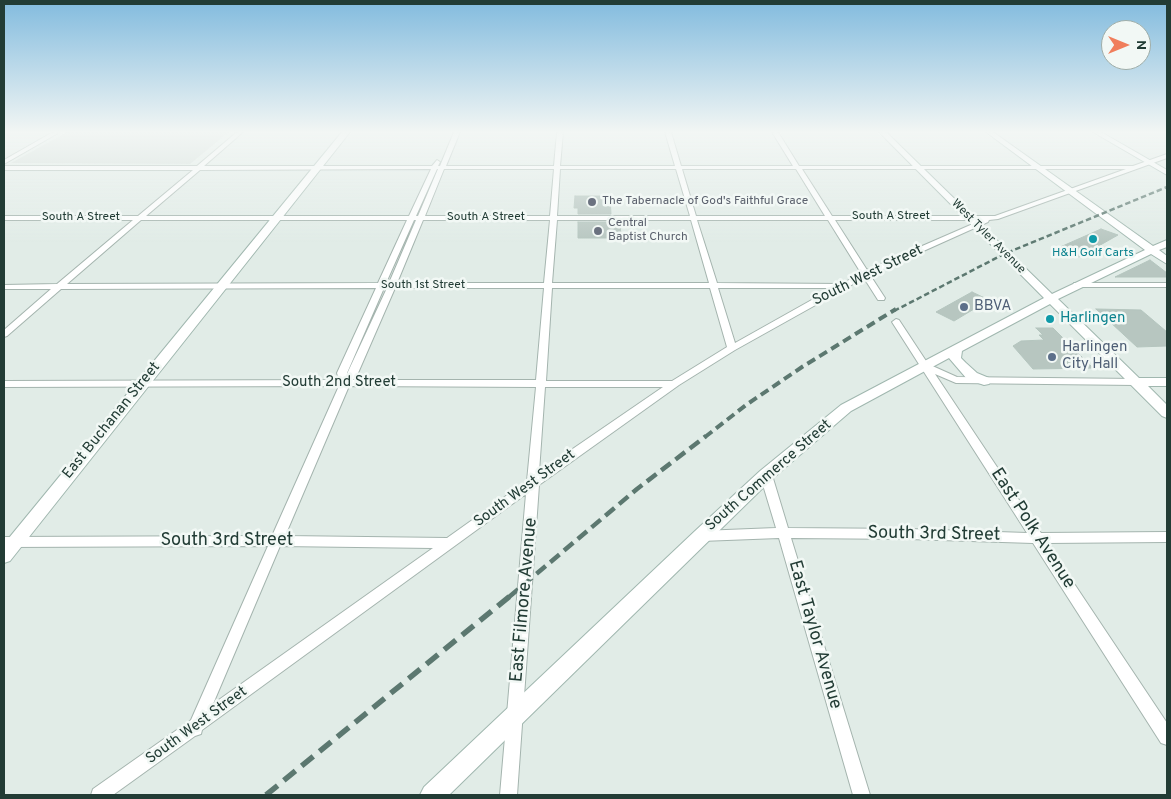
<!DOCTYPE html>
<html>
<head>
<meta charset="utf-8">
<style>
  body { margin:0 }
  #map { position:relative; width:1171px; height:799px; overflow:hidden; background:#e1ece7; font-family:Overpass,sans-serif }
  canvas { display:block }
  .frame { position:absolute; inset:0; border:5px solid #223c35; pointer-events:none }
  .north { position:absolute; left:1101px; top:20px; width:50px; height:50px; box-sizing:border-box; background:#f2f8f5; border:1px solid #9fada8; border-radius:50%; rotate:90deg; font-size:14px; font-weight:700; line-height:20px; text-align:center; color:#223c35 }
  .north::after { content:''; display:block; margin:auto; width:18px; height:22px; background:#f07e5c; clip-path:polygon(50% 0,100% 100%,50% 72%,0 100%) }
</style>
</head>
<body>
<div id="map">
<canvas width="1171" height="799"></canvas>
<div class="frame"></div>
<div class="north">N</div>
</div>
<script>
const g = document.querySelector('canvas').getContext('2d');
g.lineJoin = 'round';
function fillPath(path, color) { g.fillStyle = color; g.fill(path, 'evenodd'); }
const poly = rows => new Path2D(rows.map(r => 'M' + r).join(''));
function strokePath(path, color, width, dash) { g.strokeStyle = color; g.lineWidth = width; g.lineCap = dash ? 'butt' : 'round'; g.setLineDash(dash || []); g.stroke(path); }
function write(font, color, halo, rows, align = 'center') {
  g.font = font + ' Overpass,sans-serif'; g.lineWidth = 5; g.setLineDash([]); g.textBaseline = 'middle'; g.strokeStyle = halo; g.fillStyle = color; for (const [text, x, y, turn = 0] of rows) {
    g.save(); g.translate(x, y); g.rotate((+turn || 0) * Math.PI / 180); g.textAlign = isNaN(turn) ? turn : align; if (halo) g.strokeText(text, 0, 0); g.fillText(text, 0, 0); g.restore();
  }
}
fillPath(poly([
  [67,132,229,132,190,164,11,163]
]), '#d0dbd6');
const building = poly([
  [575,196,610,196,611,214,578,214,578,208,574,208,575,196],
  [578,222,620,222,621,238,578,238,578,222],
  [1101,229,1118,235,1079,257,1058,248,1101,229],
  [1150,260,1167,273,1167,277,1115,277,1150,260],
  [972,292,989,300,954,321,936,312,972,292],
  [1096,309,1141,310,1167,332,1167,346,1137,347,1096,309],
  [1036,328,1053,328,1093,368,1033,369,1013,346,1021,341,1044,340,1039,335,1043,335,1036,328]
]);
fillPath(building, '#b7c6c0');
strokePath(building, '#b4c5be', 1);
const street = poly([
  [53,132,60,132,4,164,4,160,53,132],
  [237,132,243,132,204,166,432,166,437,160,440,162,438,166,440,166,454,132,460,132,446,166,554,166,557,132,563,132,560,166,675,166,665,132,671,132,681,166,793,166,772,132,778,132,799,166,1133,166,1167,154,1167,158,998,219,989,220,988,222,870,275,885,298,884,300,878,300,864,278,735,350,679,385,539,485,517,795,500,795,526,494,202,730,201,734,195,736,113,795,91,795,93,789,191,720,268,546,4,547,4,537,272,536,339,386,4,387,4,381,339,380,337,373,376,288,61,289,7,336,4,337,4,330,51,289,4,289,4,285,57,284,133,220,4,220,4,216,138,216,193,170,4,170,4,166,197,166,237,132],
  [431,169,409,216,146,216,200,170,431,169],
  [437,169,438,169,418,216,416,216,437,169],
  [444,169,554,169,550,216,425,216,444,169],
  [560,169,676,169,690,216,557,216,560,169],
  [682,169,796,169,825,216,696,216,682,169],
  [802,169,1126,169,995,216,832,216,802,169],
  [141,220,407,220,378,283,67,284,141,220],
  [414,220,416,220,389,283,386,283,414,220],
  [423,220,550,220,544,283,397,283,423,220],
  [557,220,691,220,709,283,552,283,557,220],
  [697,220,828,220,861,273,842,284,717,283,697,220],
  [835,220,982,220,867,270,835,220],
  [384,288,387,288,347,374,347,373,384,288],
  [395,288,544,288,536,380,353,380,358,373,395,288],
  [552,288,710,288,727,347,672,381,546,381,552,288],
  [718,288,833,288,735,343,718,288],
  [349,386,536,387,527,481,447,538,285,536,349,386],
  [545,387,663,387,539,472,545,387],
  [280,546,433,548,213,704,280,546],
  [1074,283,1167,283,1167,287,1077,287,1073,285,1074,283],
  [896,319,899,320,928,364,957,377,1136,379,1141,382,1136,385,956,383,935,374,1041,533,1167,532,1167,542,1047,543,1167,723,1167,745,1161,743,1033,543,909,539,791,538,870,795,853,795,779,538,701,541,697,540,695,536,697,532,701,531,776,528,760,475,762,472,766,471,770,472,772,475,788,528,909,529,1027,533,892,322,896,319]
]);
const secondary = poly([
  [342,132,350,132,10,561,4,563,4,544,342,132],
  [879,132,886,132,1052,294,1145,250,986,132,993,132,1153,246,1167,240,1167,247,1159,250,1167,256,1167,264,1151,254,1058,299,1139,378,1167,378,1167,386,1148,386,1167,405,1167,418,1162,416,1050,304,962,351,961,358,966,363,977,373,989,378,991,381,989,384,984,385,967,379,949,358,851,411,772,479,449,795,420,795,424,787,695,531,760,471,841,405,1044,298,879,132],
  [1093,132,1101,132,1167,170,1167,175,1093,132]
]);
strokePath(street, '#a4b4ae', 2);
strokePath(secondary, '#a0b7af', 2);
fillPath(street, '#fff');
fillPath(secondary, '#fff');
strokePath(poly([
  [894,311,1004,254,1167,187]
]), '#5c7870', 2.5, [5.5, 3]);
strokePath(poly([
  [705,437,746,405,802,367,896,309]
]), '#5c7870', 4, [9, 5]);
strokePath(poly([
  [509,597,637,489,706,436]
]), '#5c7870', 4.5, [12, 6]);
strokePath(poly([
  [266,795,510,596]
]), '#5c7870', 5.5, [15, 8]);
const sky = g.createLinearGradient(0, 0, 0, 244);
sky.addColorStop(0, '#82bbde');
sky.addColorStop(0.54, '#f2f6f4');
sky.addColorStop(1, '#f2f6f400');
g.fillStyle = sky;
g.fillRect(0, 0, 1171, 244);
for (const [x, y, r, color] of [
  [592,202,5,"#6b7280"],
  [598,231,5,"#6b7280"],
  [1093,239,5,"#0f9aa8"],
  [964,307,5,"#5c6f8a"],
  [1050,319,5,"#0f9aa8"],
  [1052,357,5,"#5c6f8a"]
]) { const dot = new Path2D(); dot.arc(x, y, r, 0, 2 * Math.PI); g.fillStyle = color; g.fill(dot); strokePath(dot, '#f2f8f5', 2); }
write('12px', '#5b616d', '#f2f8f5', [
  ["The Tabernacle of God's Faithful Grace",602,202],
  ["Central",608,224],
  ["Baptist Church",608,238]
], 'left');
write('12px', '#223c35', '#f2f8f5', [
  ["South A Street",891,217],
  ["South A Street",81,218],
  ["South A Street",486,218],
  ["West Tyler Avenue",988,237,45],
  ["South 1st Street",423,286]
]);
write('12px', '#0d838f', '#f2f8f5', [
  ["H&H Golf Carts",1093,254]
]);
write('15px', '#223c35', '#f2f8f5', [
  ["South West Street",868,276,-26],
  ["South 2nd Street",339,383],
  ["East Buchanan Street",112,421,-51],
  ["South Commerce Street",769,476,-41],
  ["South West Street",525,489,-36],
  ["South West Street",197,726,-36]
]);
write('15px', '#4e5e75', '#f2f8f5', [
  ["BBVA",974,307],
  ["Harlingen",1062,348],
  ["City Hall",1062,365]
], 'left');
write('15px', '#0d838f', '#f2f8f5', [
  ["Harlingen",1060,319]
], 'left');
write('18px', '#223c35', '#f2f8f5', [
  ["East Polk Avenue",1032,529,57],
  ["South 3rd Street",934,535,1],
  ["South 3rd Street",227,541],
  ["East Filmore Avenue",525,600,-85],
  ["East Taylor Avenue",814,635,74]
]);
</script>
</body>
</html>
